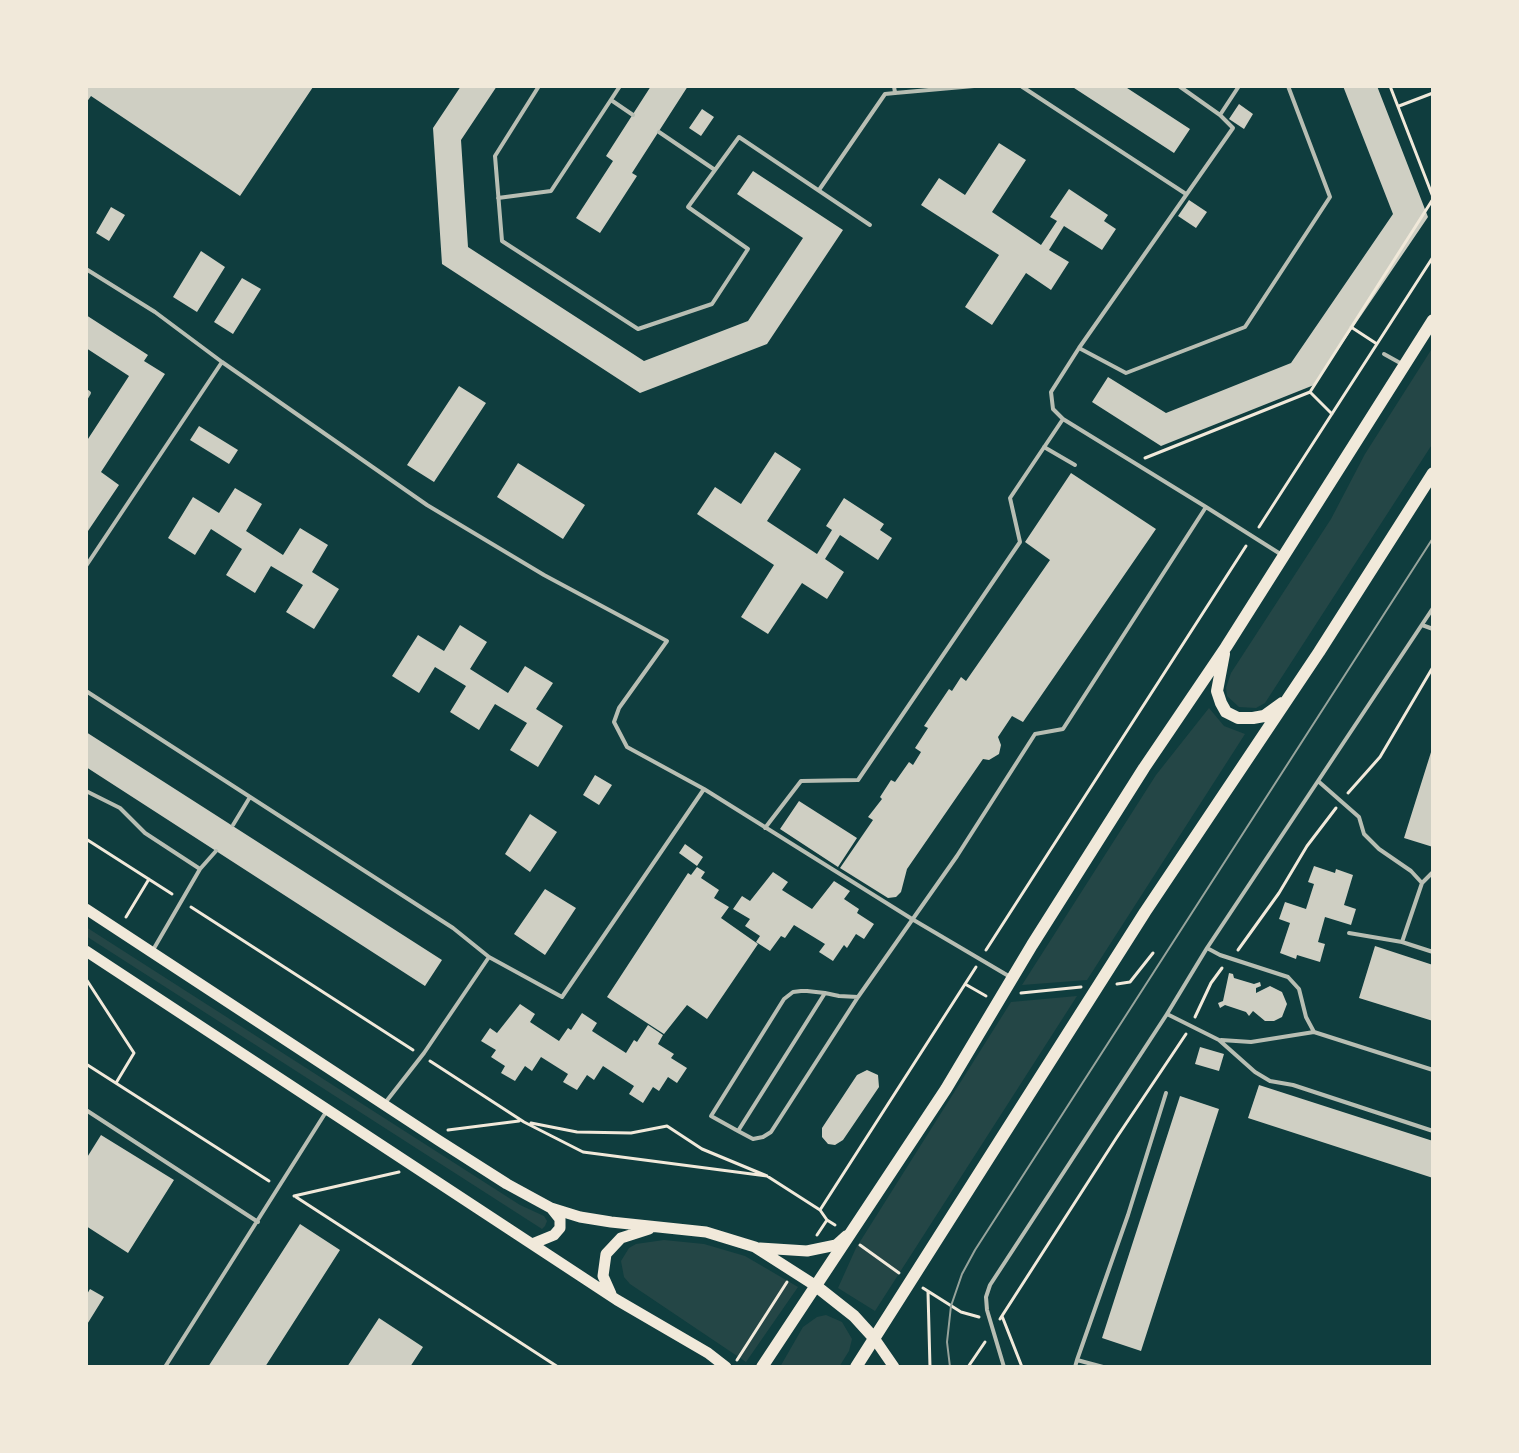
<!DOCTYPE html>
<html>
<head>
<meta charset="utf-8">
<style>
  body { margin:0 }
  #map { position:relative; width:1519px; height:1453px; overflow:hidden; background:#0f3d3e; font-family:"PT Sans",sans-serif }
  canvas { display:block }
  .frame { position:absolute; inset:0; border:88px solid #f1e9da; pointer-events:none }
</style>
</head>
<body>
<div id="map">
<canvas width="1519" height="1453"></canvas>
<div class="frame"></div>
</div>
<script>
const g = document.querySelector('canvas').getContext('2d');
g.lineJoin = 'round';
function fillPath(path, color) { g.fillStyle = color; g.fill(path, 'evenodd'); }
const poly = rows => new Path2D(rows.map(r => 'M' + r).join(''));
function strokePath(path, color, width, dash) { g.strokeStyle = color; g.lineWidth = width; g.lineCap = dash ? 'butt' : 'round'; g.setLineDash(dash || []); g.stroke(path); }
fillPath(poly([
  [1433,347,1433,443,1265,703,1256,708,1239,707,1227,696,1226,688,1231,673,1331,519,1365,454],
  [1209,708,1224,726,1245,734,1087,980,1022,985,1156,775],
  [86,927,520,1205,544,1216,547,1221,545,1226,542,1229,86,936],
  [1077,996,875,1311,838,1288,856,1248,1011,1002],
  [664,1240,704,1244,745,1256,798,1287,746,1362,630,1284,624,1277,621,1261,629,1248,636,1244],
  [826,1315,842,1322,852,1339,849,1351,839,1367,780,1367,803,1327,817,1317]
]), '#244646');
fillPath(poly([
  [86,86,312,86,313,87,240,196,91,96,86,103],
  [461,86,497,86,461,140,468,247,644,361,748,321,803,238,737,194,753,171,843,230,767,344,640,393,442,264,433,128],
  [651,86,688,86,632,173,637,176,600,233,576,218,613,161,606,156],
  [1071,86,1124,86,1190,129,1174,153],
  [1343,86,1377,86,1428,217,1314,385,1161,446,1092,402,1108,377,1166,413,1291,363,1393,214],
  [1239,104,1253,114,1244,129,1229,119],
  [702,109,714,117,701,136,689,128],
  [999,143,1026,160,992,212,1041,245,1057,221,1050,217,1069,189,1108,215,1104,221,1116,229,1102,250,1064,226,1049,250,1069,262,1051,290,1026,273,992,325,965,307,999,255,921,205,939,178,965,195],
  [1189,200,1207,212,1196,228,1178,216],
  [111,207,125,215,109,241,96,233],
  [201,251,225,267,197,312,173,297],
  [242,278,261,289,233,334,214,322],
  [86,315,148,355,144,361,165,374,101,472,119,485,88,531,86,530,86,442,129,376,86,348],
  [459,386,486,403,434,482,407,465],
  [199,426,238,450,229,464,190,440],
  [775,452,801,469,767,521,817,554,832,530,826,526,844,498,884,524,880,530,892,538,878,560,840,535,825,559,844,572,827,599,802,583,768,634,741,617,774,565,697,514,715,487,741,504],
  [518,463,585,505,563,539,497,497],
  [1071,473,1156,529,1023,722,1012,716,998,737,1001,745,999,754,989,760,983,759,907,869,901,892,896,897,888,898,840,868,873,820,868,817,882,799,880,797,891,780,895,782,909,762,913,765,921,752,915,748,928,728,924,726,949,689,952,691,961,677,966,681,1050,560,1025,542],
  [235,488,262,504,246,531,283,555,300,528,328,545,312,572,339,589,314,629,286,612,303,585,271,566,255,593,226,575,242,549,211,529,195,555,168,538,193,497,219,513],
  [460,625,487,642,470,669,508,693,525,666,553,683,536,709,563,726,538,767,510,750,527,723,495,704,479,730,450,712,466,686,435,667,419,693,392,676,418,635,444,651],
  [86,732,442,960,425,986,86,767],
  [1432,749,1433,749,1433,847,1404,838],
  [595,775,612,785,599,805,583,795],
  [799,801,857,838,838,867,780,829],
  [530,814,557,832,530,872,505,854],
  [685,844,703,857,697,866,679,853],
  [1314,866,1335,873,1336,869,1353,875,1344,905,1356,909,1351,925,1325,917,1318,942,1325,944,1320,962,1297,955,1296,959,1280,953,1290,923,1279,919,1285,902,1306,909,1314,884,1308,882],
  [697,867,705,872,701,878,719,890,714,898,729,907,721,918,758,944,707,1019,687,1005,664,1034,607,997,688,873,691,875],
  [773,872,788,882,782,890,812,909,834,881,850,891,844,899,859,909,857,913,874,924,864,939,856,934,847,948,844,945,833,961,819,952,825,944,794,925,785,938,781,936,770,951,756,942,760,936,745,926,750,919,733,909,742,896,750,901],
  [545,889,576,908,545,955,514,934],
  [1375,946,1433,965,1433,1021,1359,998],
  [1229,973,1233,974,1234,978,1254,984,1260,982,1261,986,1256,988,1256,993,1270,986,1282,992,1287,1004,1282,1017,1274,1021,1265,1021,1253,1011,1249,1016,1246,1012,1225,1005,1220,1008,1218,1003,1223,1001],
  [520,1004,535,1014,530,1022,559,1041,568,1028,571,1030,582,1013,597,1023,592,1031,626,1053,634,1040,637,1042,648,1025,663,1035,658,1044,674,1054,671,1058,687,1068,677,1083,668,1077,659,1091,653,1087,643,1103,629,1094,634,1086,603,1066,594,1080,587,1075,577,1090,563,1082,568,1074,541,1057,532,1071,525,1066,515,1081,501,1073,505,1066,491,1057,496,1050,481,1041,490,1028,497,1033],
  [1200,1047,1224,1054,1219,1071,1195,1064],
  [867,1070,878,1075,879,1087,843,1140,835,1145,828,1144,822,1137,822,1128,857,1075],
  [1259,1085,1433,1141,1433,1178,1248,1118],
  [1180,1096,1219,1109,1141,1351,1102,1338],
  [101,1135,174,1180,128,1253,86,1226,86,1159],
  [300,1224,340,1250,265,1367,208,1367],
  [90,1289,104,1297,86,1326,86,1296],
  [379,1318,423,1347,410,1367,347,1367]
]), '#cfcfc3');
strokePath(poly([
  [1390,86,1433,197],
  [1399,106,1433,93],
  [1351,327,1377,344],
  [1310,392,1332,414],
  [1145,458,1310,392,1433,199],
  [1259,527,1433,257],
  [1348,793,1380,757,1433,667],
  [86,839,172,894],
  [191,907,413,1050],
  [126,917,149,879],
  [986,950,1246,546],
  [1238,950,1279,893,1307,846,1336,808],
  [86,979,134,1053,116,1083],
  [965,984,986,996],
  [1117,984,1130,982,1153,953],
  [1021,993,1081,987],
  [1195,1017,1211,983,1222,968],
  [430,1061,524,1122,583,1152,767,1176],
  [86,1064,269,1181],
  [531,1123,577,1132,631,1133,667,1126,702,1149,767,1176,820,1210,827,1220],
  [448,1130,519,1121],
  [294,1196,399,1172],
  [296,1197,558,1367],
  [820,1210,976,967],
  [817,1235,827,1220,835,1225],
  [860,1245,899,1273],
  [923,1288,961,1312,979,1317],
  [928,1292,930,1367],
  [1002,1316,1022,1367],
  [1000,1319,1117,1137,1186,1034],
  [737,1360,787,1282],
  [968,1367,985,1342]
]), '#f1e9da', 3);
strokePath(poly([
  [539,86,495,156,502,241,638,329,712,304,748,249,688,207,739,137,870,225],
  [894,86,895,93,974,86],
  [1021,86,1186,194],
  [611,100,633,115],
  [1220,115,1239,86],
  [659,132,715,170],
  [819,190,885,94,895,93],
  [498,198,551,191,620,86],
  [86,269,155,312,222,362,427,505,544,575,667,641,619,708,614,722,627,747,704,789],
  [1079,348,1233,128,1220,115,1179,86],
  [1384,354,1402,364],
  [86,391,89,393,86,398],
  [1044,447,1075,465],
  [1206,507,1063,419,1053,409,1051,392,1079,348,1126,373,1245,327,1330,197,1288,86],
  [86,566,222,362],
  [1422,625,1433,629],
  [86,691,453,928,489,957],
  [1318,781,1359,817,1364,834,1379,849,1411,871,1422,883,1402,942,1349,933],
  [86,791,120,808,145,833,200,869],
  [233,825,250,797],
  [765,828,801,781,858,780,1020,542,1010,498,1063,419],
  [1422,883,1433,872],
  [1402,942,1433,952],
  [1207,948,1220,955,1288,977,1299,989,1306,1017,1314,1032],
  [153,950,200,869,216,851],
  [858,997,957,856,1035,734,1063,729,1206,507,1282,555],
  [1167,1014,1219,1040,1255,1072,1270,1081,1293,1085,1433,1131],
  [1221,1040,1251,1042,1314,1032,1433,1070],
  [385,1103,424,1053,489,957,562,997,704,789,912,919,1012,978],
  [86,1110,258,1222],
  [738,1131,753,1139,763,1137,771,1132,858,997,839,996,825,993,807,991,801,991,793,992,784,999,711,1116,738,1131,825,993],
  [1077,1360,1128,1215,1166,1093],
  [165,1367,326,1112],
  [1004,1367,987,1310,986,1297,990,1285,1167,1014,1207,948,1433,608],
  [1075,1367,1077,1360,1103,1367]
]), '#b8beb3', 4);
strokePath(poly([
  [86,909,438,1140,507,1184,551,1208,580,1217,611,1222,706,1232,755,1247,816,1286],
  [86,951,617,1300,708,1353,726,1367],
  [532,1244,554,1235,560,1228,560,1219,552,1209],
  [760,1248,807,1251,836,1245,846,1236],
  [611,1294,603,1276,606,1254,621,1238,649,1229],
  [874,1338,894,1367]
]), '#f1e9da', 11);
strokePath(poly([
  [1224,654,1217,691,1221,703,1226,712,1238,718,1253,718,1264,716,1282,703],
  [816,1286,854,1316,874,1338],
  [762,1367,946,1089,1032,945,1144,768,1226,647,1433,320],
  [856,1367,1145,912,1319,652,1433,473]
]), '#f1e9da', 12);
strokePath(poly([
  [950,1367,947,1342,951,1306,962,1274,975,1250,1433,538]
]), '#97a49c', 2);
</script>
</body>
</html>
